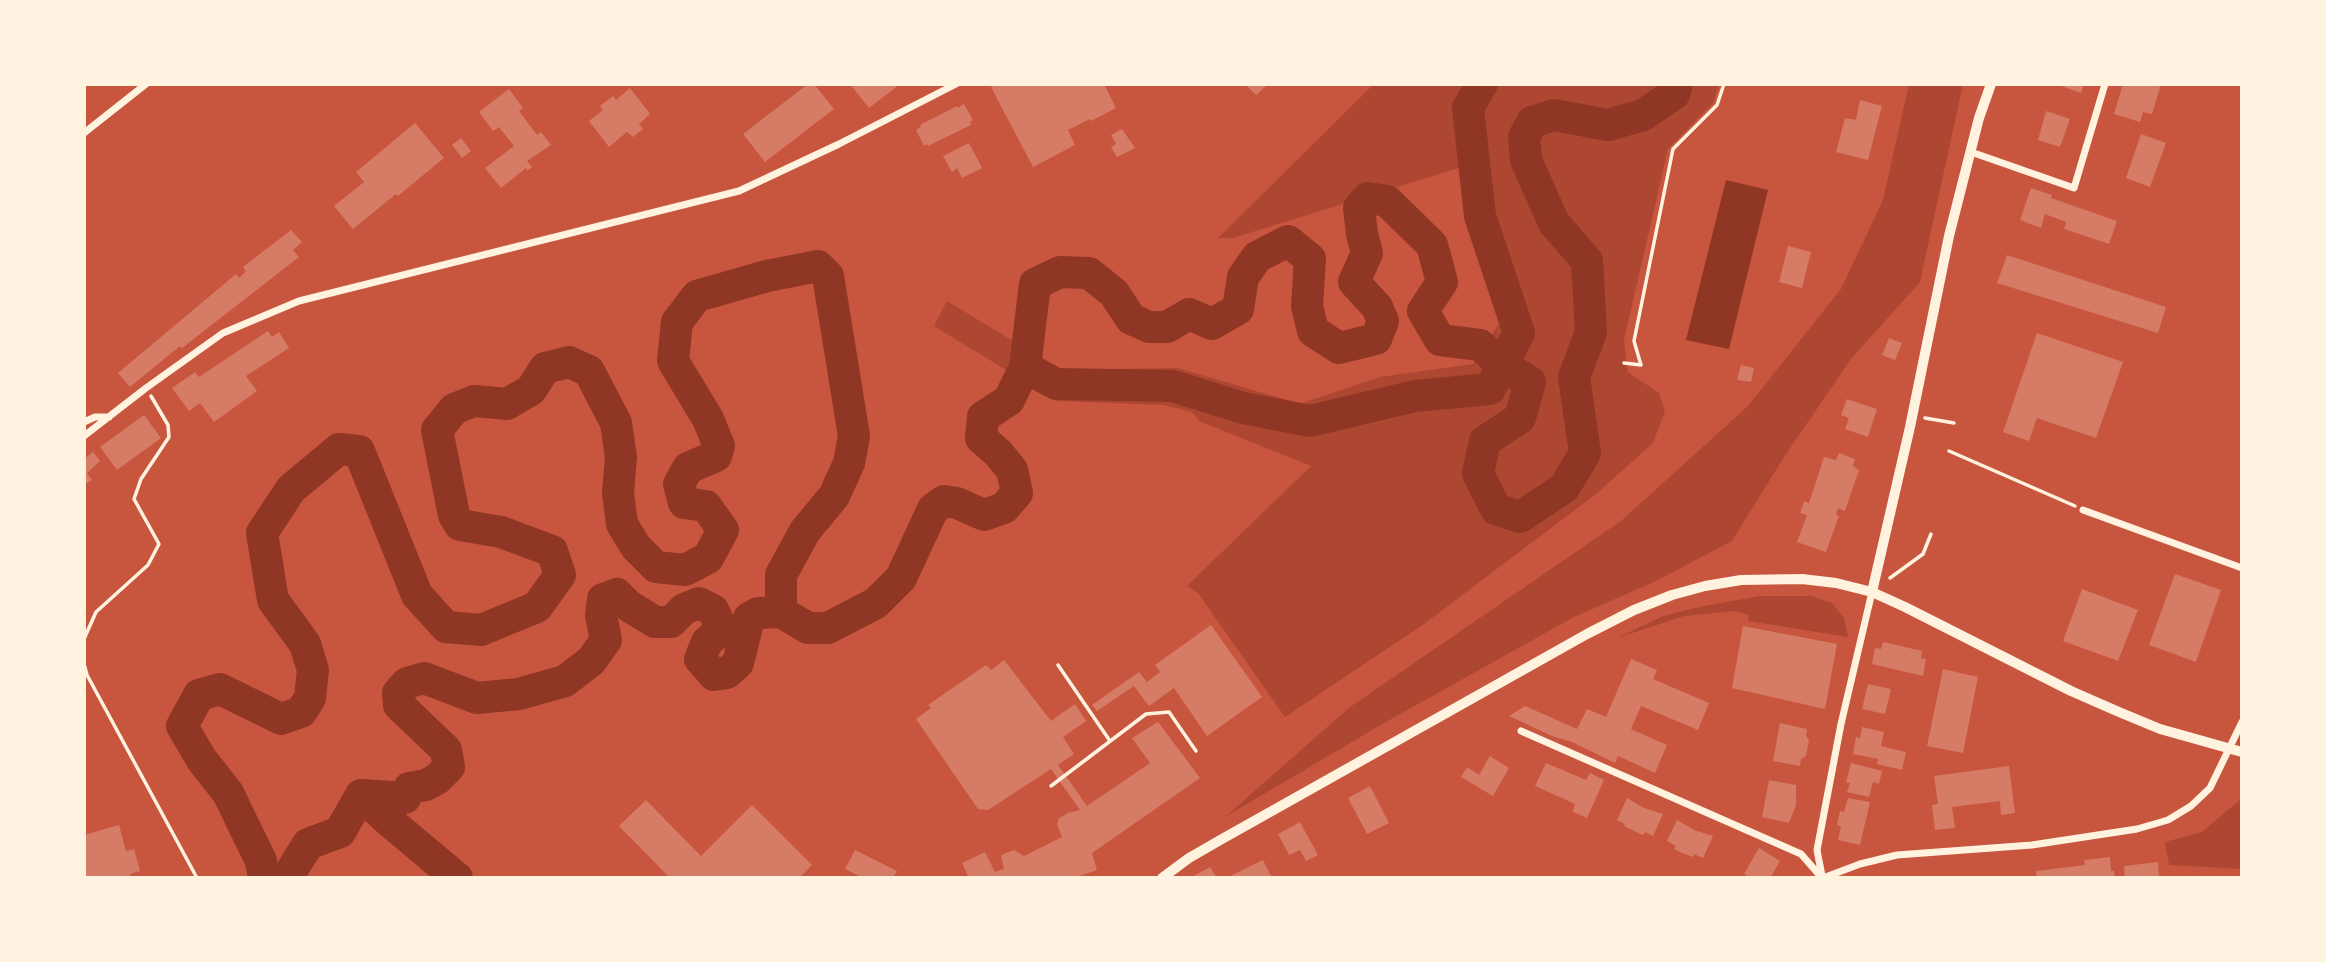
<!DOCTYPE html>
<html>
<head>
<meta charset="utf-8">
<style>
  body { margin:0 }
  #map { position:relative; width:2326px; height:962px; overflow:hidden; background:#c8553d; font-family:"Archivo Narrow",sans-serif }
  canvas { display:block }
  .frame { position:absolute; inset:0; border:86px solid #fff3e0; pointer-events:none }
</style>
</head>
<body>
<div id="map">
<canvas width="2326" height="962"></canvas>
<div class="frame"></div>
</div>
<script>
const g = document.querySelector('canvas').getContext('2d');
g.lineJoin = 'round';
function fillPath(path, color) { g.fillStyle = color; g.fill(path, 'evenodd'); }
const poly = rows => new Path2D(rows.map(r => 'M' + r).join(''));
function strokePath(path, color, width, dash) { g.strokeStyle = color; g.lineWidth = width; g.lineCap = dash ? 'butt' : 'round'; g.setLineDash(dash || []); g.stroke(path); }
fillPath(poly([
  [1374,84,1471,84,1460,107,1463,167,1489,162,1482,115,1499,84,1719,84,1713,103,1668,149,1624,340,1628,372,1659,393,1665,411,1653,443,1596,494,1424,624,1285,717,1198,593,1187,586,1311,466,1199,421,1192,412,1163,405,1057,401,934,326,947,301,1061,370,1178,368,1300,404,1380,377,1473,364,1503,317,1470,218,1462,167,1233,238,1218,238],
  [1909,84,1963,84,1920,282,1851,359,1784,457,1732,541,1654,582,1574,617,1384,723,1225,817,1350,707,1621,521,1748,406,1841,289,1883,200],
  [1761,596,1812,596,1832,603,1844,618,1848,637,1748,621,1749,615,1735,611,1684,616,1617,638,1663,616,1704,606],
  [2242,798,2242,869,2169,865,2165,842,2202,832]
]), '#ae4732');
fillPath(poly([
  [1726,180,1768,190,1729,349,1686,340]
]), '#8f3625');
strokePath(poly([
  [1025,367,1056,384,1173,386,1243,408,1310,421,1415,396,1490,389,1519,333,1480,216,1468,108,1482,84],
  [361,795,405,798,409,788,426,785,437,779,449,767,446,750,399,705,398,693,407,683,424,678,477,698,519,694,565,681,591,661,606,640,601,615,603,599,617,594,629,606,655,622,671,622,684,609,699,603,713,610,719,623,717,633,707,642,700,659,714,675,727,673,738,663,749,618,758,613,781,612,808,628,828,628,876,603,901,578,933,509,944,501,957,503,984,515,1004,508,1017,493,1012,470,998,453,981,438,983,417,1009,400,1025,367,1035,284,1060,272,1089,273,1114,293,1131,319,1149,327,1167,327,1189,314,1212,324,1238,309,1243,277,1257,257,1288,241,1310,259,1307,306,1313,331,1339,348,1376,339,1383,321,1377,307,1354,282,1367,253,1362,234,1359,208,1368,198,1387,201,1432,245,1442,282,1423,311,1440,340,1480,345,1502,365,1530,382,1520,418,1485,441,1478,473,1496,509,1520,517,1564,488,1585,453,1574,377,1591,332,1587,261,1554,223,1526,160,1524,137,1532,122,1554,115,1608,125,1643,115,1674,94,1677,84],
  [361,795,389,821,457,878],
  [264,878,261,861,228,793,202,760,182,726,199,695,220,689,281,719,301,712,310,698,313,670,305,644,273,600,262,533,291,489,339,449,359,451,417,595,446,627,481,630,537,607,560,575,552,551,501,532,460,525,454,515,437,430,454,409,474,401,507,404,531,390,545,368,569,362,589,371,616,423,621,457,618,493,622,524,636,547,656,567,685,570,708,558,723,530,706,506,684,503,679,484,688,468,716,456,719,446,708,419,673,361,677,322,697,296,767,276,818,266,828,276,854,436,849,463,834,496,805,531,781,575,781,612],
  [287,878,308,844,340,832,361,795]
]), '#8f3625', 32);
fillPath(poly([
  [808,84,814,84,834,109,765,162,743,134],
  [850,84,900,84,869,108],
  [998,84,1104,84,1116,108,1091,121,1090,119,1068,130,1075,145,1033,167,991,87],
  [1245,84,1263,84,1266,86,1256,95],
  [2056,84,2084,84,2081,93],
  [2123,84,2161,84,2152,114,2143,112,2140,122,2114,114],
  [630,88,650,114,639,124,643,129,633,137,627,132,609,147,589,121,603,110,600,106,613,96,616,100],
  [509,89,523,108,519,111,537,135,541,132,551,145,527,161,532,167,527,171,526,168,501,188,485,168,514,146,499,127,493,131,479,112],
  [1860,100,1882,106,1868,160,1836,152,1845,118,1856,120],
  [964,104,973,120,970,122,971,125,928,146,927,144,924,146,916,130,921,127,920,125,957,106,958,108],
  [2046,111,2070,119,2060,147,2038,140],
  [415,123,444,158,398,196,396,194,353,229,334,206,364,182,356,172],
  [1122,129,1135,148,1117,157,1111,147,1116,144,1111,135],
  [2141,134,2166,143,2150,187,2126,178],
  [461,138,471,151,462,158,452,145],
  [969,143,982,168,962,178,957,168,952,172,943,156],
  [2031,188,2052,195,2051,198,2117,221,2109,244,2064,229,2066,222,2045,214,2041,228,2020,220],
  [291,230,302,242,293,250,299,257,182,348,180,346,130,387,118,373,236,274,239,278,246,271,243,267],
  [1788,246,1811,252,1802,288,1779,282],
  [2007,255,2166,307,2158,333,1997,283],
  [268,331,272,337,279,332,289,348,246,376,257,391,214,422,200,403,189,411,172,388,195,372,199,377],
  [2037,333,2123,362,2096,438,2037,418,2029,441,2003,432],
  [1889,338,1902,343,1895,360,1882,355],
  [1741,365,1754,368,1751,382,1737,380],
  [1847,399,1877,409,1868,437,1845,429,1849,418,1841,415],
  [144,415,161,438,117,470,100,447],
  [93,452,100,461,87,473,92,480,84,485,84,459],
  [1839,453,1855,459,1853,466,1859,470,1845,511,1838,508,1836,515,1839,516,1826,552,1797,542,1807,515,1800,513,1804,501,1809,503,1824,457,1836,460],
  [2175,574,2221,590,2196,662,2149,645],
  [2082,589,2138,610,2118,661,2063,641],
  [1211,625,1262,697,1207,736,1174,688,1149,706,1134,686,1097,711,1092,705,1139,672,1147,682,1160,672,1155,665],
  [1743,626,1837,644,1825,709,1732,688],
  [1883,642,1922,651,1921,658,1926,659,1923,676,1872,664,1875,648,1881,649],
  [1631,659,1657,670,1653,679,1709,703,1698,730,1641,706,1631,729,1667,745,1655,773,1618,756,1615,763,1572,742,1552,736,1509,716,1525,706,1577,729,1587,709,1606,717],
  [1004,660,1051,721,1075,704,1086,721,1063,737,1074,754,1058,765,1087,806,1150,763,1132,738,1158,722,1200,778,1092,853,1097,870,1074,878,969,878,962,863,985,852,995,872,1004,869,1001,855,1014,850,1024,856,1062,837,1057,824,1059,818,1068,813,1080,810,1051,769,988,810,978,809,916,719,931,708,928,705,986,665,991,670],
  [1943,669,1978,677,1963,753,1927,746],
  [1868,684,1891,689,1885,714,1862,709],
  [1780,723,1807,729,1806,736,1809,740,1806,756,1801,759,1800,766,1773,761],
  [1862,727,1884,732,1881,746,1906,752,1902,770,1877,764,1878,759,1853,754,1856,737,1860,738],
  [1490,756,1509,768,1493,796,1461,777,1467,767,1479,775],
  [1546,763,1586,780,1590,773,1604,780,1587,818,1573,812,1575,804,1535,786],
  [1851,763,1882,771,1879,784,1873,782,1869,797,1847,792,1850,783,1846,782],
  [2009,766,2015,813,2001,815,2000,801,1952,807,1955,828,1935,830,1932,805,1938,804,1934,776],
  [1769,780,1796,785,1796,805,1789,823,1762,817],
  [1370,786,1389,823,1367,834,1348,798],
  [1627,798,1644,808,1663,814,1653,836,1645,832,1643,835,1634,831,1624,826,1625,824,1617,820],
  [1848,798,1870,802,1860,845,1838,840,1841,826,1837,825,1840,811,1844,812],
  [646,800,701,856,752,805,812,865,799,878,670,878,619,826],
  [1677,820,1694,830,1713,836,1703,858,1694,854,1693,857,1680,852,1674,849,1676,846,1667,841],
  [1300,822,1318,855,1306,861,1300,850,1289,855,1278,834],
  [119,825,126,851,134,849,140,871,130,874,131,878,84,878,84,835],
  [1759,848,1780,861,1770,878,1751,878,1744,874],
  [855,850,897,871,893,878,863,878,845,869],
  [2110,857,2111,871,2114,871,2115,878,2037,878,2036,871,2085,865,2084,860],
  [1263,860,1272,878,1226,878],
  [2158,862,2159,878,2125,878,2124,866],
  [1210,867,1217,878,1190,878]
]), '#d67c66');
strokePath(poly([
  [1624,363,1641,365,1634,341,1673,149,1717,105,1724,84],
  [1925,418,1954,423],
  [1949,451,2075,506],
  [1890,578,1923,554,1931,534],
  [84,639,96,612,148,565,159,544,134,499,141,479,169,437,168,425,151,396],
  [84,664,87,675,197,878],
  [1058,665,1110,741],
  [1051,786,1146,714,1169,712,1196,751]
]), '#fff3e0', 3.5);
strokePath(poly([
  [84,133,146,84],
  [1971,152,2074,188,2105,84],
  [84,422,95,417,109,417],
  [84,436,146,388,223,333,299,301,739,191,839,144,956,84],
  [2083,510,2242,568],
  [1521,731,1801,854,1822,878],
  [1822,876,1817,850,1841,724,1872,592],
  [1823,878,1860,864,1897,855,2032,845,2137,829,2168,820,2191,806,2210,788,2242,722]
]), '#fff3e0', 7);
strokePath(poly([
  [1872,592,1910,427,1949,236,1979,118,1991,84],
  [1162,878,1189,858,1222,839,1587,634,1634,610,1672,595,1705,586,1741,580,1802,579,1836,583,1872,592,1905,607,2071,691,2119,712,2160,729,2242,752]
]), '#fff3e0', 10);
</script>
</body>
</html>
